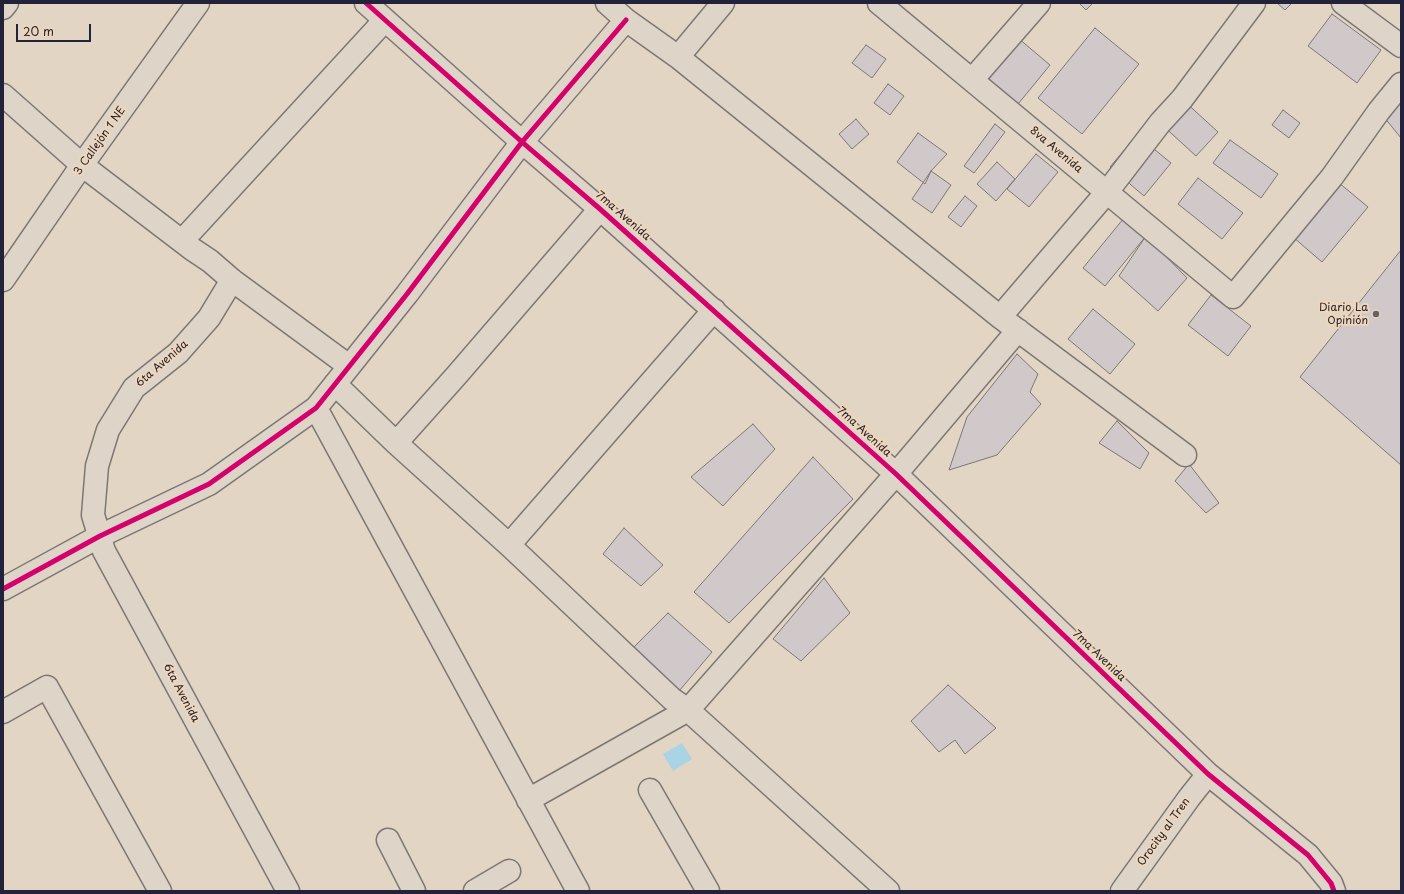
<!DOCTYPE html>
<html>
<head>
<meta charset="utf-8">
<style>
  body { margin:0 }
  #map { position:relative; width:1404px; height:894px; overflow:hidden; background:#e2d5c4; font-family:"Playpen Sans",sans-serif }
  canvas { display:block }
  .frame { position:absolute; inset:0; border:4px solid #22223b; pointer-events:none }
  .scale { position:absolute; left:16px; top:24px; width:75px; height:18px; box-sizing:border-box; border:2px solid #22223b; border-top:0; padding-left:5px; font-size:12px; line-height:14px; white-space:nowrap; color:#22223b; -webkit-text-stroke:3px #efd6b7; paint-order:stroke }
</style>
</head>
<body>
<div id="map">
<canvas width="1404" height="894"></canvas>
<div class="frame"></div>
<div class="scale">20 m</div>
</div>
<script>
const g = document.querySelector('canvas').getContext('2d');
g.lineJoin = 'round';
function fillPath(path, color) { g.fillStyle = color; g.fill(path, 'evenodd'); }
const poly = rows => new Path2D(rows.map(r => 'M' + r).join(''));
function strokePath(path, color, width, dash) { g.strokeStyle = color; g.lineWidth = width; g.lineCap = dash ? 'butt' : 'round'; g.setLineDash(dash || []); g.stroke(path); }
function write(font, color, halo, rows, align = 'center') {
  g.font = font + ' "Playpen Sans",sans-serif'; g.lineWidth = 4; g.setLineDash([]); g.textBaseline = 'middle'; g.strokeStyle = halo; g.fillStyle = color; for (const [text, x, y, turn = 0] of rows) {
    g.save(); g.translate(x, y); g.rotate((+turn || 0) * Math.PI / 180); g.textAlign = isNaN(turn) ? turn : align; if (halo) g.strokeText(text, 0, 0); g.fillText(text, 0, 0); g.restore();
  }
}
fillPath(poly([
  [682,743,692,759,673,771,663,754]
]), '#a9d4e5');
const building = poly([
  [1079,3,1093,3,1086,10,1079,3],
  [1277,3,1292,3,1285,10,1277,3],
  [1332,14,1381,50,1357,83,1308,46,1332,14],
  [1095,28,1139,64,1082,134,1038,98,1095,28],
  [1018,38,1050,65,1014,109,982,82,1018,38],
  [866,45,886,59,872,78,852,63,866,45],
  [888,84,904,96,890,115,874,103,888,84],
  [1401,97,1401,138,1379,111,1401,97],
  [1182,99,1218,132,1196,156,1160,123,1182,99],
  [1283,110,1300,123,1289,138,1272,125,1283,110],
  [856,119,869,134,852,149,839,134,856,119],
  [995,124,1005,132,974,173,964,166,995,124],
  [918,133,947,154,931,171,925,184,897,162,918,133],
  [1137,135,1171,163,1144,196,1110,167,1137,135],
  [1230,140,1278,174,1261,198,1213,163,1230,140],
  [1036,154,1058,172,1029,207,1007,189,1036,154],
  [997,162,1015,179,996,201,977,184,997,162],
  [931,171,951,185,932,213,912,199,931,171],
  [1332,177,1368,207,1322,262,1286,231,1332,177],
  [1198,178,1243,213,1222,239,1178,204,1198,178],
  [965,196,977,206,961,227,948,217,965,196],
  [1124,218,1146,236,1105,286,1083,268,1124,218],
  [1146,236,1187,278,1158,311,1119,276,1146,236],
  [1401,250,1401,465,1300,377,1401,250],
  [1211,295,1251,326,1228,356,1188,325,1211,295],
  [1093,309,1135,344,1110,374,1068,339,1093,309],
  [1017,354,1038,374,1030,392,1041,404,997,455,949,470,967,417,1017,354],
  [1117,421,1149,453,1140,469,1099,443,1117,421],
  [753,424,775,449,723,506,691,477,753,424],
  [813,457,853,499,729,623,694,592,813,457],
  [1189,464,1219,503,1206,513,1175,481,1189,464],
  [624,528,663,565,641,586,603,554,624,528],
  [824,578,850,613,801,661,773,639,824,578],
  [668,613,712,652,674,697,633,648,668,613],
  [948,685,996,728,965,754,955,740,939,752,911,721,948,685]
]);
fillPath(building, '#d1c8ca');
strokePath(building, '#7d7774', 1);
const minor = poly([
  [366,3,522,142,600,209,896,474,1208,774,1308,855,1331,883,1334,891],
  [607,3,626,20,678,57,1000,317,1185,455],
  [879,3,1233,297,1332,177,1379,111,1401,84],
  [1343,3,1401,46],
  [3,8,7,3],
  [678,57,723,3],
  [972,80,1039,3],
  [3,95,82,165,192,249,210,261,232,280,349,366],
  [182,241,385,20],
  [3,280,82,165,198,3],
  [232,280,209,318,178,353,134,388,108,430,97,466,93,515,104,551,288,891],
  [1000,317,1107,192,1160,123,1182,99,1254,3],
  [335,384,396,443,509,545,672,699,688,710,888,891],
  [316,408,578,891],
  [396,443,456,376,600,209],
  [509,545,714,310],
  [3,589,100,536,209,484,316,408,407,294,522,142,626,20],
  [3,712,47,687,160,891],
  [650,790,708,891],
  [528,800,688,710,896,474,1018,330],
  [388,840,414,891],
  [475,891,509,871],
  [1122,891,1189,798,1208,774]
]);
strokePath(minor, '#7d7774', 25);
strokePath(minor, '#ded4c8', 22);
strokePath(poly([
  [366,3,522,142,600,209,896,474,1208,774,1308,855,1331,883,1334,891],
  [3,589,100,536,209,484,316,408,407,294,522,142,626,20]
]), '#d6006c', 5);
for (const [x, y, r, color] of [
  [1376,314,4,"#65616b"]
]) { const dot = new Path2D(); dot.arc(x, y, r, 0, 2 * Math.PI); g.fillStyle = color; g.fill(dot); strokePath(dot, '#efd6b7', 1.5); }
write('11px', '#22223b', '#efd6b7', [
  ["3 Callejón 1 NE",100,141,-55],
  ["8va Avenida",1056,150,40],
  ["7ma Avenida",623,216,41],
  ["6ta Avenida",162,364,-41],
  ["7ma Avenida",864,432,42],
  ["7ma Avenida",1099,656,44],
  ["6ta Avenida",181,693,62],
  ["Orocity al Tren",1164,832,-54]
]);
write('11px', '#22223b', '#efd6b7', [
  ["Diario La",1368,308],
  ["Opinión",1368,321]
], 'right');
</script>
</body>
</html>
